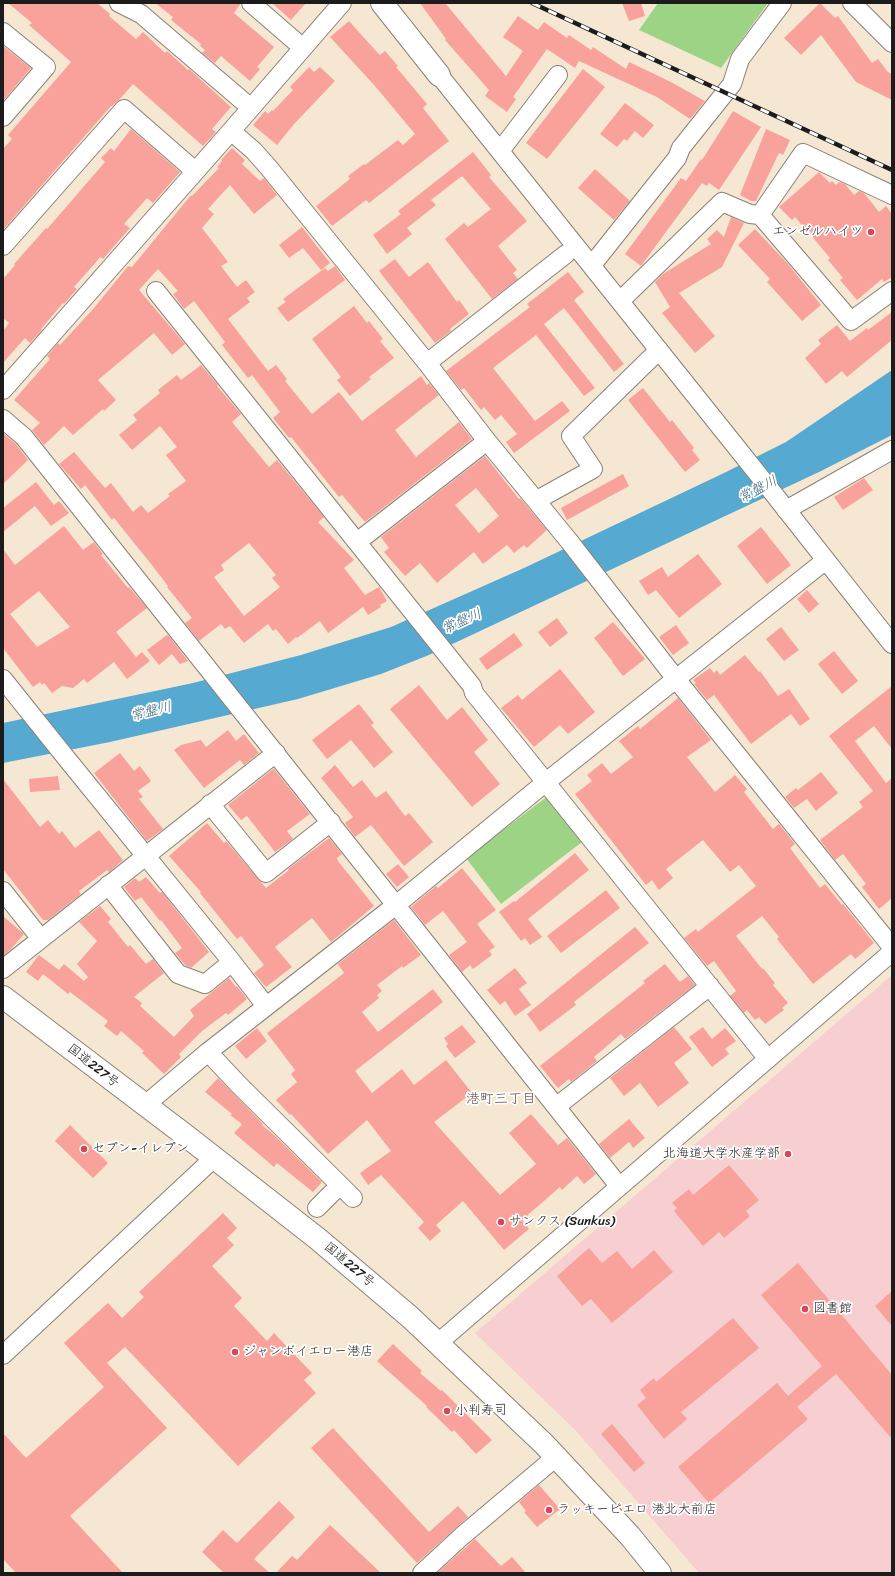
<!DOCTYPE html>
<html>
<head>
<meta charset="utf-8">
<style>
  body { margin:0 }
  #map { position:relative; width:895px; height:1576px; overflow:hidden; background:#f6e7d2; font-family:Sriracha,sans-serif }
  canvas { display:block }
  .frame { position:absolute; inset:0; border:4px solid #1c1c1c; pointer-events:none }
</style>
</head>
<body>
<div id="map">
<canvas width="895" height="1576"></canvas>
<div class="frame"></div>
</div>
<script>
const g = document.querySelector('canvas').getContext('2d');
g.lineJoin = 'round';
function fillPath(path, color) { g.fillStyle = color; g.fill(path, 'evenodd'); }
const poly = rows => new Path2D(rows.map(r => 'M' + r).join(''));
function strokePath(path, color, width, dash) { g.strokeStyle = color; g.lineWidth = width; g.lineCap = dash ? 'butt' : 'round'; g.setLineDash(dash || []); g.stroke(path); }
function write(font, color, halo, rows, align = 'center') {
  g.font = font + ' Sriracha,"Klee One",sans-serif'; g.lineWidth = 3.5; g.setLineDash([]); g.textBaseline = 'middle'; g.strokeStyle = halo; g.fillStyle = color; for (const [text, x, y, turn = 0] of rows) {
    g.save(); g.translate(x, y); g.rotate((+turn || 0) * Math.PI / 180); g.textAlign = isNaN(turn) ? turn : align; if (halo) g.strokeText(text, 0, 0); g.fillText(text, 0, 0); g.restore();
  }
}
fillPath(poly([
  [892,975,892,1573,699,1573,576,1431,475,1333]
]), '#f7cfd1');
fillPath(poly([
  [658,3,768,3,721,68,639,30],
  [548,796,582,842,501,904,466,858]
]), '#9cd385');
fillPath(poly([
  [892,370,892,435,819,472,429,655,381,674,298,699,110,742,3,763,3,723,193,683,301,655,391,627,524,568,724,473,786,442]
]), '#56aad2');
fillPath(poly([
  [8,3,97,3,110,14,109,16,136,39,143,32,165,53,167,51,188,70,189,69,231,107,212,129,216,132,203,146,133,84,118,101,112,106,111,106,3,230,3,149,12,139,8,135,71,62,29,25,32,23],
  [155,3,241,3,234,13,274,47,257,67,260,69,250,81,221,56,215,63,202,53,205,50,200,46,201,44,171,20,173,17],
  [272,3,306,3,291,20],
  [420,3,445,3,506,76,523,51,503,37,518,16,538,30,544,22,567,38,569,35,591,50,593,47,626,69,629,62,669,81,705,101,690,119,657,97,579,61,575,68,547,49,513,97,516,99,507,112,485,96,489,90,445,40,446,39],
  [622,3,641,3,645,16,629,21],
  [820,3,835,18,838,16,872,63,878,59,888,72,892,74,892,100,856,82,821,35,801,55,784,38],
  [349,21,376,51,380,55,385,51,398,66,396,67,427,104,423,108,449,141,369,203,366,200,332,226,316,206,350,179,348,176,364,164,365,165,398,140,403,145,415,134,375,86,330,37],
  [3,46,31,68,3,101],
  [309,67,314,72,320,67,335,81,295,123,277,145,253,125,265,111,268,114,272,110,273,111,293,90,290,87],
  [583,69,605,87,547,159,526,143],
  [625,103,654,125,643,138,635,131,627,141,624,139,617,147,600,134],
  [733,111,761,127,719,190,709,183,707,186,702,183,641,266,625,254,681,178,686,181,701,159,702,160],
  [131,129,180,172,153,203,147,198,124,224,130,228,103,259,100,257,97,261,74,287,77,289,64,304,63,303,41,329,42,330,30,343,25,338,3,363,3,331,9,323,3,318,3,279,15,265,14,264,46,228,47,229,105,162,101,158,111,148,114,151],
  [766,129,790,140,783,155,779,153,756,201,751,201,740,195],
  [232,148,245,160,242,164,260,181,264,178,277,195,254,214,230,185,208,209,214,214,202,228,228,262,221,266,237,287,246,280,255,292,247,298,250,302,228,319,268,371,276,365,287,379,285,381,312,414,339,392,362,421,421,376,427,385,429,383,439,395,395,430,416,457,459,422,472,439,365,522,342,495,339,497,291,437,289,438,273,418,280,412,252,375,248,378,222,345,225,342,194,301,184,309,173,294,178,291,158,269,139,290,185,344,172,355,154,333,98,380,116,400,104,411,103,409,73,435,64,426,44,445,32,430,40,423,14,400,50,359,47,356,58,343,60,345,94,308,128,266,132,267,191,195,192,196,219,168,217,167,222,161,221,160],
  [473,152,491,175,489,177,527,221,498,246,517,270,513,273,518,279,492,299,445,239,464,223,468,227,491,209,462,176,431,200,436,205,407,228,412,234,387,254,373,235,401,214,398,211],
  [595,169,630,201,614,220,578,188],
  [819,172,830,183,832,181,836,185,839,182,845,184,854,195,859,191,864,193,879,212,886,206,892,214,892,277,884,282,882,279,857,300,840,280,843,278,828,260,830,258,810,234,811,232,805,229,795,217,792,220,779,207],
  [731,217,744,223,722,267,679,293,715,336,695,353,662,313,670,307,655,282,663,274,711,244,707,239,717,230,724,237],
  [302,227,330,263,321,270,303,248,289,258,279,245],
  [755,229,788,264,821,305,802,321,767,282,770,279,738,245],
  [395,259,409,277,428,262,457,302,459,300,469,314,450,329,451,331,435,343,379,271],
  [335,266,345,280,288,322,277,308,286,302,283,299,325,268,328,271],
  [568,272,584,292,574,300,624,364,614,372,564,308,544,324,595,388,584,396,536,335,493,368,535,421,562,401,570,411,514,453,506,442,517,434,501,415,495,420,484,407,481,410,464,388,461,390,446,371,530,307,527,304],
  [354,306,367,323,369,321,383,339,380,341,394,358,369,377,371,379,350,396,337,380,341,377,312,339],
  [892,312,892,340,847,377,842,371,826,384,805,358,821,344,818,340,837,325,850,341,867,328,868,330],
  [201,365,218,385,217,386,241,414,232,422,269,467,277,460,324,517,318,522,354,560,344,568,365,595,379,587,387,601,380,605,381,607,368,615,363,607,328,633,320,621,297,638,296,637,288,644,276,629,273,631,268,624,244,643,230,626,225,629,221,624,199,641,185,623,192,618,167,587,168,586,151,564,114,518,112,520,85,485,81,489,59,464,74,452,105,488,111,483,133,512,141,505,148,513,170,496,168,494,186,481,166,455,177,447,160,426,132,450,119,435,137,420,133,415,160,393,158,390,177,375,181,380],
  [249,543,276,575,272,578,280,587,244,616,214,577,224,570,221,565],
  [643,388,670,422,672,420,694,448,692,450,700,460,685,472,628,400],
  [3,433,16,444,28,460,3,484],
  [485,456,519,499,520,498,547,530,527,548,524,545,514,553,507,545,483,564,474,552,437,583,420,563,405,576,384,552,389,548,381,537],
  [476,488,499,516,479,533,455,505],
  [623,474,629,486,567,520,561,508],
  [864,478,873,490,843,510,834,497],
  [36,482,54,505,59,501,69,513,51,526,35,506,3,532,3,508],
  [64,526,83,550,94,542,103,554,101,555,128,588,129,587,147,608,116,632,136,657,142,652,150,661,127,679,114,662,87,683,84,679,73,688,62,686,52,693,44,683,42,685,40,682,33,687,3,648,3,549,15,565],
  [39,591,70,627,37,647,10,614],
  [761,527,791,565,767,584,737,546],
  [698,554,722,584,679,618,656,590,648,595,639,581,662,567,668,577],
  [807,590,819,604,809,613,797,599],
  [557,618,568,633,550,647,538,632],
  [613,622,645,659,623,676,612,662,613,662,594,638],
  [676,625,689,643,673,655,659,637],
  [781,627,799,650,784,661,766,639],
  [514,633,523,645,487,670,479,659],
  [167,635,169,636,188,661,180,664,172,654,159,665,147,650],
  [834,651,858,681,842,694,818,664],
  [745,655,759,672,760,671,778,696,789,689,810,719,800,726,791,714,751,744,714,695,707,700,694,684,696,683,693,680,710,668,714,673,717,670,720,675],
  [560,669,595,712,568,734,560,725,534,747,501,708,518,695,522,700],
  [419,685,447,720,462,707,488,740,474,752,500,784,472,807,390,709],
  [892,686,892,749,874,726,855,741,886,783,892,778,892,898,879,909,862,887,866,884,843,854,835,860,820,840,863,807,859,802,873,791,829,736],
  [678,698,711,740,687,757,715,792,735,775,747,789,744,792,773,829,779,824,795,844,790,848,820,888,825,884,842,905,843,904,874,943,855,959,851,954,813,984,777,939,779,937,762,916,736,936,762,969,763,968,775,983,773,985,788,1003,782,1008,784,1010,765,1024,759,1017,755,1020,747,1010,744,1013,730,996,736,991,714,961,707,966,684,938,696,929,698,932,756,886,739,865,730,872,703,840,666,869,673,878,659,890,652,880,646,885,575,794,592,781,587,775,602,763,611,774,633,757,619,741,638,726,640,729],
  [359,704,374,723,371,725,393,752,374,768,351,740,327,759,312,740],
  [228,730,236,741,244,734,259,753,244,765,240,760,204,788,174,750,181,745,201,740,206,747],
  [120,753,134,771,140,766,151,781,138,791,143,797,139,799,163,829,147,841,94,773],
  [335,765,353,787,362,780,376,798,386,791,405,816,409,813,433,842,404,866,371,825,355,837,345,823,353,817,321,778],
  [273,769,274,769,310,814,287,831,293,839,275,852,247,816,241,820,228,805],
  [821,772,838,793,816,811,807,799,794,808,785,797,796,788,798,790],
  [58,776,60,790,30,792,29,779],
  [3,779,40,827,48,820,59,834,62,831,75,848,99,830,123,860,109,872,107,870,79,891,81,894,48,920,43,920,3,869],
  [207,823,224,843,226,841,266,888,289,870,288,869,329,838,342,854,337,858,338,861,374,906,331,942,312,918,275,947,292,967,266,987,254,973,264,965,241,936,237,939,200,893,201,892,169,856],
  [575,853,589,870,528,919,542,937,530,945,525,938,521,941,499,912,514,901,515,902],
  [398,864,409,877,397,887,386,874],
  [462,868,496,910,477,924,495,947,489,951,492,955,473,969,470,965,462,972,449,955,467,942,443,911,425,925,411,907,436,886,438,888],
  [146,877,160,893,162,892,209,952,191,968,185,965,175,953,182,948,161,920,160,921,141,897,135,901,124,887,135,878,139,882],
  [606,890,620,908,561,953,547,936],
  [100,906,111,919,108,922,128,947,130,945,146,964,153,959,164,973,134,997,142,1003,140,1006,174,1037,194,1016,190,1010,229,978,236,987,237,986,247,999,228,1015,226,1013,202,1031,179,1054,181,1057,164,1074,142,1053,144,1051,121,1031,117,1036,104,1026,108,1021,70,992,68,994,43,974,38,981,26,972,39,955,59,970,64,964,84,981,88,977,77,964,97,941,79,922],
  [3,916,24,934,11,949,3,956],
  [394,920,421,955,403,968,402,966,377,985,382,991,377,995,379,998,362,1012,378,1032,433,989,443,1002,355,1071,372,1093,402,1069,414,1085,446,1060,472,1093,434,1122,500,1195,536,1164,509,1133,531,1114,558,1145,567,1138,596,1174,584,1184,577,1176,562,1190,560,1187,522,1220,529,1229,504,1250,463,1201,436,1225,441,1231,430,1241,418,1228,424,1222,381,1175,368,1185,360,1173,391,1151,367,1120,328,1154,291,1114,290,1115,276,1100,297,1082,291,1074,295,1070,267,1033,344,973,338,964],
  [635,927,649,943,574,1002,576,1005,540,1032,527,1014],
  [665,964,680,982,688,976,695,985,625,1039,621,1034,594,1057,597,1061,571,1082,569,1079,558,1088,540,1066,645,983,643,981],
  [515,968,527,983,519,989,531,1005,515,1016,505,1001,500,1005,487,990],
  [462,1025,476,1042,455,1058,446,1046,448,1044,444,1038],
  [674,1027,692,1049,674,1063,689,1083,658,1107,640,1083,624,1096,610,1078],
  [703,1027,712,1039,725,1028,736,1041,725,1049,729,1054,712,1067,689,1037],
  [257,1028,267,1041,246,1059,235,1046],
  [218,1078,263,1124,262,1125,274,1135,322,1182,313,1192,277,1163,274,1167,234,1133,242,1124,230,1115,232,1114,205,1092],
  [629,1119,645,1138,633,1148,629,1142,610,1158,599,1144],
  [70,1125,108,1163,93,1178,55,1141],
  [729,1165,759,1200,746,1211,750,1216,724,1238,719,1232,703,1246,674,1211,677,1208,672,1203,689,1189,693,1195],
  [223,1213,237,1228,227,1238,234,1245,212,1266,242,1298,234,1306,267,1341,274,1333,312,1373,304,1380,316,1393,238,1466,125,1347,107,1363,167,1428,70,1516,123,1573,16,1573,3,1559,3,1433,26,1458,104,1387,64,1343,108,1303,122,1318,144,1297,139,1292],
  [589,1248,602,1263,617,1251,632,1269,654,1250,673,1272,612,1323,591,1299,582,1306,557,1276],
  [798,1263,892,1375,892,1439,836,1374,797,1407,808,1419,709,1503,678,1467,777,1383,788,1396,822,1366,761,1295],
  [892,1291,892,1326,875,1306],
  [733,1318,759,1348,681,1412,687,1419,664,1439,637,1405,646,1398,640,1390,654,1378,656,1382],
  [393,1344,422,1371,420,1373,441,1391,442,1390,492,1440,476,1454,454,1430,452,1432,426,1407,427,1406,377,1361],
  [612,1424,645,1463,634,1472,601,1434],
  [333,1428,429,1532,458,1506,468,1517,417,1563,311,1448],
  [539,1485,560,1509,537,1527,524,1512,526,1511,519,1502],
  [279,1501,295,1517,254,1559,270,1573,224,1573,202,1552,223,1530,237,1543],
  [330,1525,381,1573,276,1573,292,1556,297,1560],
  [475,1539,501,1566,512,1557,526,1573,437,1573]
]), '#f9a29c');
const minor = poly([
  [119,3,141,14,251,108],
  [251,3,303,48],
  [852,3,892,43],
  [3,32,46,67,3,117],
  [439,75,777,498,892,644],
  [231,131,254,151,269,168,427,363,487,441,569,541,676,679,892,947],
  [500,151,558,75],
  [760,215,803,153,892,195],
  [3,246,124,109,195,171],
  [592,265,677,158,681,148,732,84,740,59,782,3],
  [156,291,472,686,474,693,768,1059],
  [620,301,722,202,750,214,760,215,851,321,892,291],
  [427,363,566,254],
  [3,390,231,131,342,3],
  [3,419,24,437,619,1186],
  [537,500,593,469,571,436,659,350],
  [786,510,892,450],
  [357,542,487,441],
  [3,679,67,759,232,962,266,1006],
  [210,804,266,873,331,822],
  [108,885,178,974,205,984,232,962],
  [3,891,41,939],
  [3,969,276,753],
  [208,1052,239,1085,353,1198],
  [144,1106,208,1052,396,905,546,782,826,560],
  [557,1106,710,986],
  [317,1208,340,1185],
  [438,1343,892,952],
  [3,1355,214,1158],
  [422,1573,462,1536,556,1457]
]);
const major = poly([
  [382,3,439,75]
]);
const highway = poly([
  [3,997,185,1135,318,1239,410,1317,544,1444,630,1536,660,1573]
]);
strokePath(minor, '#898277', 20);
strokePath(major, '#898277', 24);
strokePath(highway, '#898277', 24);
strokePath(minor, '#fff', 18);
strokePath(major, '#fff', 22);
strokePath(highway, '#fff', 22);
const rail = poly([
  [532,3,892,170]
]);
strokePath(rail, '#1c1c1c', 4.5);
strokePath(rail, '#fff', 3, [9]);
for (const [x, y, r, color] of [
  [871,232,4,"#d1495b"],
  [84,1149,4,"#d1495b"],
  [788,1154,4,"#d1495b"],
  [501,1222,4,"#d1495b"],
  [805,1309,4,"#d1495b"],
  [235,1352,4,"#d1495b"],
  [447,1411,4,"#d1495b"],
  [549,1510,4,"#d1495b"]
]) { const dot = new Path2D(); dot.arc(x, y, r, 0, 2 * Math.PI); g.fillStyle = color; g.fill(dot); strokePath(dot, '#fff', 1.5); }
write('13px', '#1c1c1c', '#fff', [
  ["エンゼルハイツ",863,232,"right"],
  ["セブン-イレブン",92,1149],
  ["北海道大学水産学部",780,1154,"right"],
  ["サンクス (Sunkus)",509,1222],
  ["図書館",813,1309],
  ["ジャンボイエロー港店",243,1352],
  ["小判寿司",455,1411],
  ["ラッキーピエロ 港北大前店",557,1510]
], 'left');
write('13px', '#1c1c1c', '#fff', [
  ["国道227号",93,1066,38],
  ["国道227号",349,1265,40]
]);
write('italic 14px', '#396377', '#fff', [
  ["常盤川",758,490,-28],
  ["常盤川",462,622,-24],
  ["常盤川",151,712,-14]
]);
write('14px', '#694b49', '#fff', [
  ["港町三丁目",501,1099]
]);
</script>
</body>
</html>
